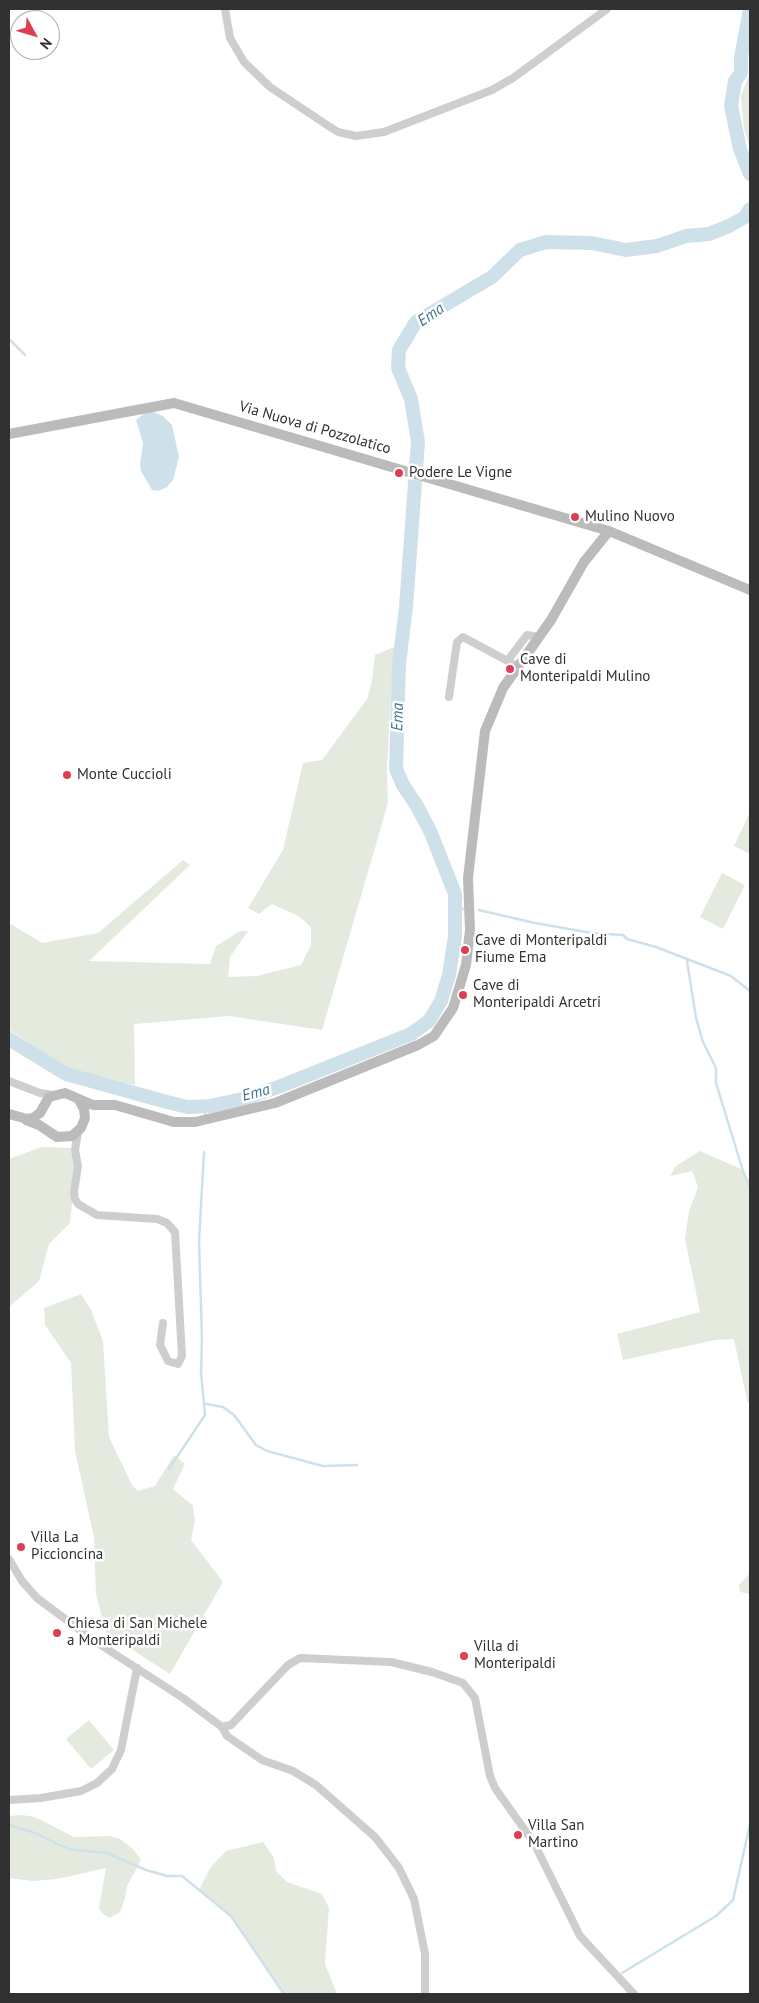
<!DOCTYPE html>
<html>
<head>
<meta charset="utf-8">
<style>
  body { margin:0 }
  #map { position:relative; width:759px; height:2003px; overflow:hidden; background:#fff; font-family:"PT Sans",sans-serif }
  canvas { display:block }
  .frame { position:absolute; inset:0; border:10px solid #313131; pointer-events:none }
  .north { position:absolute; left:10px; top:10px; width:50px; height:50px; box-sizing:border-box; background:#fff; border:1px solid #adadad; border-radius:50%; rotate:129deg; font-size:14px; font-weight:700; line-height:20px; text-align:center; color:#313131 }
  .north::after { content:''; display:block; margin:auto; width:18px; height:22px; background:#dc3f52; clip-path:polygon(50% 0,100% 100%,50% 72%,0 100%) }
</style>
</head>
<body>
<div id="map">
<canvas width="759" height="2003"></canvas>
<div class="frame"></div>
<div class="north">N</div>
</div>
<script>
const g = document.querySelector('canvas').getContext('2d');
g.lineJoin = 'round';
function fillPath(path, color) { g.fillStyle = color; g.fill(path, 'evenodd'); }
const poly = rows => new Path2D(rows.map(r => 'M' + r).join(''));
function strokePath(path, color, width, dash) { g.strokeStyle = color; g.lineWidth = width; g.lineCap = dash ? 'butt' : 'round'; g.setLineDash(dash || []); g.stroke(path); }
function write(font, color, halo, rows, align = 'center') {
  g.font = font + ' "PT Sans",sans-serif'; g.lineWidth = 5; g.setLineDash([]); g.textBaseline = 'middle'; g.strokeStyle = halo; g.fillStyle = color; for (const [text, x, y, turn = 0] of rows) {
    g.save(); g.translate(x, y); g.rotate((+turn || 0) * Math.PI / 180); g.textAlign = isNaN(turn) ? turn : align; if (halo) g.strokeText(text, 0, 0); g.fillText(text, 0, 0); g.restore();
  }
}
fillPath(poly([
  [750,62,750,149,744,129,741,96,749,75],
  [394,647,387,769,388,803,322,1030,229,1016,134,1024,135,1085,77,1074,9,1030,9,923,42,943,98,933,183,860,190,865,89,961,210,964,216,946,240,931,248,931,230,957,228,977,257,976,301,965,311,945,311,927,298,916,272,904,259,914,248,908,283,850,303,763,322,760,367,699,372,681,375,655],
  [750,812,750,854,734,846],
  [722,873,745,885,723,929,700,917],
  [42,1147,73,1148,77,1158,70,1223,49,1244,39,1281,9,1307,9,1159],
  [700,1151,741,1169,750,1181,750,1404,747,1401,734,1339,715,1340,623,1360,617,1334,700,1312,685,1239,689,1211,698,1187,692,1171,670,1176,676,1166],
  [81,1294,91,1310,103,1341,109,1437,132,1485,138,1491,155,1486,174,1455,185,1464,173,1489,193,1506,195,1521,191,1540,223,1582,170,1674,106,1633,96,1594,94,1537,75,1451,71,1363,45,1325,44,1308],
  [750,1573,750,1594,740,1592,739,1585],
  [89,1720,114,1750,91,1769,66,1739],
  [22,1815,35,1817,74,1837,109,1836,120,1839,133,1849,141,1860,127,1886,125,1899,120,1912,110,1918,103,1914,99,1908,106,1868,57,1879,33,1881,9,1878,9,1816],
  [263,1842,274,1858,276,1871,287,1882,322,1894,329,1908,325,1964,337,1994,284,1994,231,1916,199,1890,210,1868,226,1851]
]), '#e5eade');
fillPath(poly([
  [152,411,163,416,172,425,179,457,173,480,167,487,158,491,152,490,141,471,140,465,143,443,136,420,146,412]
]), '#cee1eb');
strokePath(poly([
  [9,339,25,355],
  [410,463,416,465],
  [455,909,464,909],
  [479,910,535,923,592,933,623,935,627,939,656,947,731,976,750,991],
  [687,961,696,1018,703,1042,716,1068,716,1083,743,1171,750,1187],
  [205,1114,205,1106],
  [206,1404,223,1407,234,1415,256,1445,267,1451,323,1466,357,1465],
  [169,1469,205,1415,201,1372,202,1340,199,1241,204,1152],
  [9,1825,35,1833,68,1849,107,1853,146,1870,167,1876,182,1876,231,1916,284,1994],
  [622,1973,716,1916,733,1900,750,1824]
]), '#cee1eb', 2.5);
strokePath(poly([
  [750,10,741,57,741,73,735,81,731,106,740,149,750,174],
  [9,1039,66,1074,167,1102,188,1107,210,1106,247,1098,281,1086,411,1034,429,1021,441,1001,449,975,455,936,455,894,431,833,417,806,403,785,396,769,399,664,406,607,418,442,411,399,398,368,399,350,416,322,492,277,520,250,546,242,592,243,626,250,657,246,686,236,709,234,729,226,745,217,750,209]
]), '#cee1eb', 14);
strokePath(poly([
  [225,9,230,38,244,62,270,87,327,125,338,132,356,136,384,132,492,90,513,78,607,9],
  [508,660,527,635,539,637],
  [449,697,457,642,463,637,517,666],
  [9,1081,40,1093,54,1095],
  [78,1132,75,1150,78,1166,74,1192,75,1199,78,1204,97,1215,157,1219,167,1223,175,1232,182,1356,178,1364,168,1361,160,1345,163,1323],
  [9,1559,22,1581,37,1598,96,1642,183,1698,222,1727,231,1725,288,1665,300,1658,391,1662,432,1672,463,1683,475,1698,490,1776,495,1788,534,1843,580,1936,634,1994],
  [222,1727,227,1736,262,1760,293,1771,316,1785,375,1837,386,1851,399,1868,414,1899,425,1954,425,1994],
  [9,1800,41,1798,81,1791,97,1783,112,1769,121,1750,137,1668]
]), '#cecece', 8);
strokePath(poly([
  [9,434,174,403,609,531,750,590],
  [9,1114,27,1119,33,1118,40,1113,49,1097,65,1093,93,1105,115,1105,174,1122,195,1122,275,1103,418,1045,434,1036,453,1008,466,965,470,930,468,878,485,731,503,688,551,620,584,562,609,531],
  [26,1120,39,1125,57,1137,72,1136,81,1128,85,1118,84,1109,79,1100]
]), '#bbb', 10);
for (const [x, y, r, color] of [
  [399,473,5,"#dc3f52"],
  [575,517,5,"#dc3f52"],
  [510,669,5,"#dc3f52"],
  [67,775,5,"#dc3f52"],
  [465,950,5,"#dc3f52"],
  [463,995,5,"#dc3f52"],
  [21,1547,5,"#dc3f52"],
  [57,1633,5,"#dc3f52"],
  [464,1656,5,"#dc3f52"],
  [518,1835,5,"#dc3f52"]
]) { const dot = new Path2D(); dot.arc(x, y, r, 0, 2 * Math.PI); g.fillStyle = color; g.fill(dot); strokePath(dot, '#fff', 2); }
write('15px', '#313131', '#fff', [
  ["Via Nuova di Pozzolatico",315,428,16]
]);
write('15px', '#313131', '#fff', [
  ["Podere Le Vigne",409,473],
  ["Mulino Nuovo",585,517],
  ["Cave di",520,660],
  ["Monteripaldi Mulino",520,677],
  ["Monte Cuccioli",77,775],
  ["Cave di Monteripaldi",475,941],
  ["Fiume Ema",475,958],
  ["Cave di",473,986],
  ["Monteripaldi Arcetri",473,1003],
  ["Villa La",31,1538],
  ["Piccioncina",31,1555],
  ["Chiesa di San Michele",67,1624],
  ["a Monteripaldi",67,1641],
  ["Villa di",474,1647],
  ["Monteripaldi",474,1664],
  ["Villa San",528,1826],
  ["Martino",528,1843]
], 'left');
write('italic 16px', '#437590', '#fff', [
  ["Ema",431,315,-35],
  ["Ema",398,717,-89],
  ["Ema",256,1093,-15]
]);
</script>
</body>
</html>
